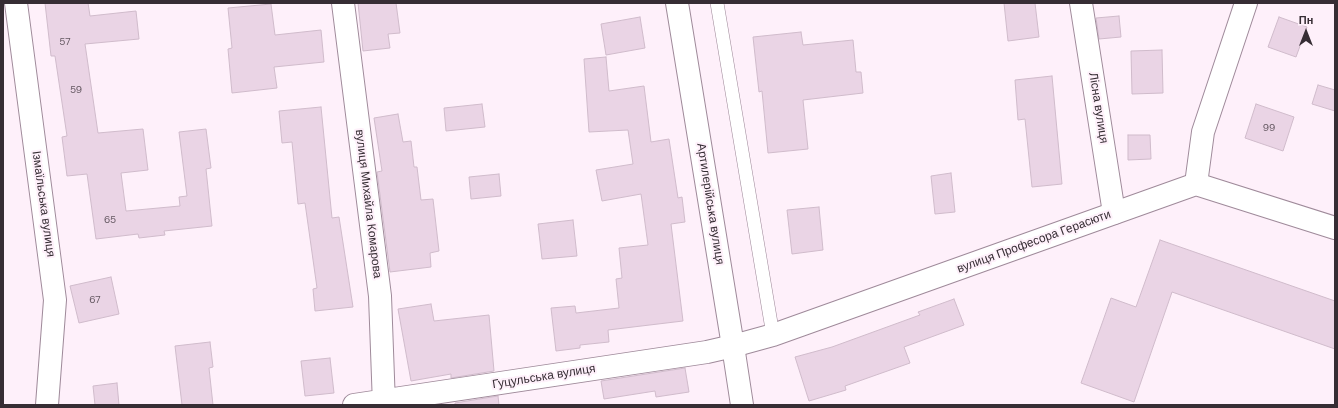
<!DOCTYPE html>
<html>
<head>
<meta charset="utf-8">
<style>
  body { margin:0 }
  #map { position:relative; width:1338px; height:408px; overflow:hidden; background:#fef0fa; font-family:"DM Sans",sans-serif }
  canvas { display:block }
  .frame { position:absolute; inset:0; border:4px solid #362d34; pointer-events:none }
  .north { position:absolute; left:1286px; top:12px; width:40px; height:40px; -webkit-text-stroke:3px #fef0fa; paint-order:stroke; rotate:0deg; font-size:11px; font-weight:700; line-height:16px; text-align:center; color:#362d34 }
  .north::after { content:''; display:block; margin:auto; width:14px; height:18px; background:#362d34; clip-path:polygon(50% 0,100% 100%,50% 72%,0 100%) }
</style>
</head>
<body>
<div id="map">
<canvas width="1338" height="408"></canvas>
<div class="frame"></div>
<div class="north">Пн</div>
</div>
<script>
const g = document.querySelector('canvas').getContext('2d');
g.lineJoin = 'round';
function fillPath(path, color) { g.fillStyle = color; g.fill(path, 'evenodd'); }
const poly = rows => new Path2D(rows.map(r => 'M' + r).join(''));
function strokePath(path, color, width, dash) { g.strokeStyle = color; g.lineWidth = width; g.lineCap = dash ? 'butt' : 'round'; g.setLineDash(dash || []); g.stroke(path); }
function write(font, color, halo, rows, align = 'center') {
  g.font = font + ' "DM Sans",sans-serif'; g.lineWidth = 4; g.setLineDash([]); g.textBaseline = 'middle'; g.strokeStyle = halo; g.fillStyle = color; for (const [text, x, y, turn = 0] of rows) {
    g.save(); g.translate(x, y); g.rotate((+turn || 0) * Math.PI / 180); g.textAlign = isNaN(turn) ? turn : align; if (halo) g.strokeText(text, 0, 0); g.fillText(text, 0, 0); g.restore();
  }
}
const building = poly([
  [45,3,88,3,90,16,136,11,139,39,85,44,98,133,143,129,148,170,121,173,126,211,180,206,179,197,187,196,179,132,206,129,211,168,206,169,212,226,164,231,165,235,139,238,138,234,96,239,87,174,67,176,62,137,67,136,55,56,51,56,45,3],
  [358,3,396,3,400,33,388,34,390,48,363,51,358,3],
  [1004,3,1035,3,1039,37,1008,41,1004,3],
  [271,4,275,35,321,30,324,62,274,67,277,88,232,93,228,49,232,48,228,8,271,4],
  [1119,16,1121,37,1099,39,1096,18,1119,16],
  [640,17,645,48,606,55,601,24,640,17],
  [1279,17,1307,27,1296,57,1268,47,1279,17],
  [801,32,803,45,853,40,856,72,861,72,863,93,803,100,808,149,768,153,762,91,759,92,753,37,801,32],
  [1162,50,1163,93,1132,94,1131,51,1162,50],
  [606,57,609,91,644,86,651,142,669,139,678,198,682,197,685,222,671,224,683,321,608,330,609,342,580,345,580,348,556,351,551,308,575,306,576,313,619,308,616,279,622,278,619,248,648,245,641,194,602,201,596,170,633,164,628,130,589,132,584,59,606,57],
  [1052,76,1062,184,1032,187,1025,119,1018,120,1015,80,1052,76],
  [1318,85,1335,90,1335,111,1312,104,1318,85],
  [482,104,485,127,446,131,444,108,482,104],
  [1256,104,1294,117,1283,151,1245,138,1256,104],
  [321,107,332,218,339,217,353,307,315,311,313,289,317,288,305,203,298,204,292,142,282,143,279,111,321,107],
  [398,114,403,142,411,141,414,167,417,167,421,200,433,199,439,251,430,253,431,267,390,272,377,172,382,171,374,118,398,114],
  [1128,135,1150,135,1151,159,1128,160,1128,135],
  [951,173,955,212,935,214,931,176,951,173],
  [499,174,501,196,471,199,469,177,499,174],
  [819,207,823,250,792,254,787,210,819,207],
  [573,220,577,256,542,259,538,224,573,220],
  [1160,240,1335,301,1335,349,1172,292,1134,402,1081,383,1111,298,1136,307,1160,240],
  [111,277,119,314,79,323,70,286,111,277],
  [954,299,964,325,904,347,910,363,845,386,846,390,809,401,795,357,832,347,920,315,918,312,954,299],
  [431,304,434,321,489,315,494,371,451,378,451,374,411,381,398,309,431,304],
  [210,342,213,367,209,368,213,405,182,405,175,346,210,342],
  [330,358,334,393,305,396,301,361,330,358],
  [685,368,689,392,656,397,655,391,604,399,601,381,685,368],
  [117,383,119,405,95,405,93,386,117,383],
  [498,396,499,405,455,405,455,403,498,396]
]);
fillPath(building, '#ead4e5');
strokePath(building, '#d0bbcb', 1);
const service = poly([
  [717,3,773,335]
]);
const minor = poly([
  [16,3,55,300,47,405],
  [343,3,380,296,384,405],
  [1081,3,1114,213],
  [1196,184,1203,132,1246,3],
  [354,405,707,352,733,346,742,405]
]);
const tertiary = poly([
  [677,3,733,346,773,335,1196,184,1335,228]
]);
strokePath(service, '#9f8a9a', 14);
strokePath(minor, '#9f8a9a', 24);
strokePath(tertiary, '#9f8a9a', 24);
strokePath(service, '#fff', 13);
strokePath(minor, '#fff', 22);
strokePath(tertiary, '#fff', 22);
write('10px', '#635760', null, [
  ["57",65,42],
  ["59",76,90],
  ["99",1269,128],
  ["65",110,220],
  ["67",95,300]
]);
write('12px', '#362d34', '#fef0fa', [
  ["Лісна вулиця",1098,108,81],
  ["Ізмаїльська вулиця",43,204,82],
  ["вулиця Михайла Комарова",368,204,83],
  ["Артилерійська вулиця",710,204,81],
  ["вулиця Професора Герасюти",1034,242,-20],
  ["Гуцульська вулиця",544,377,-9]
]);
</script>
</body>
</html>
